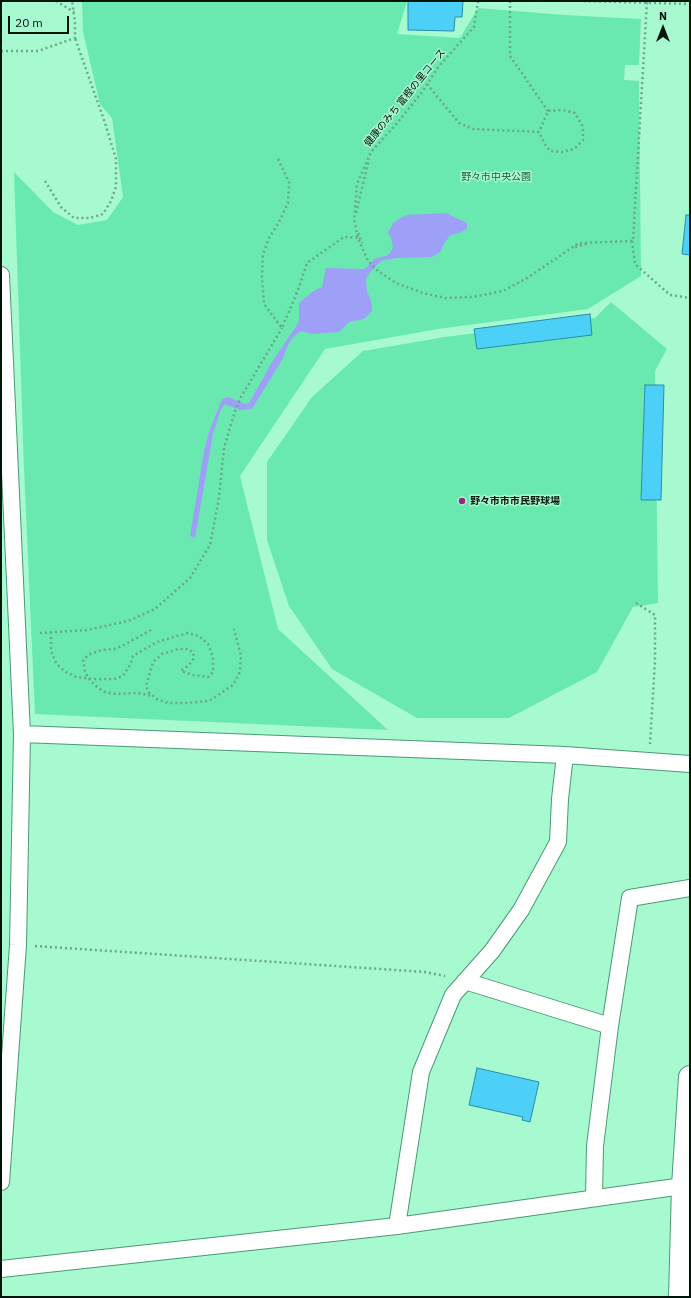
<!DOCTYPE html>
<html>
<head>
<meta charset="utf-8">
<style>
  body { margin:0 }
  #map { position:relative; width:691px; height:1298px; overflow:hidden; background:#a7f9d0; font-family:"IBM Plex Sans",sans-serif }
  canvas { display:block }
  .frame { position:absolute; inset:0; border:2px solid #00150a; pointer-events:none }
  .north { position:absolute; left:643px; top:8px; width:40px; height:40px; -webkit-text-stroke:3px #a7f9d0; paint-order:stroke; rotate:0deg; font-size:11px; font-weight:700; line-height:16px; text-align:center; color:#00150a }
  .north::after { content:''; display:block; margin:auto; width:14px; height:18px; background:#00150a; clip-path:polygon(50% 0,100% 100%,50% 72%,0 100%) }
  .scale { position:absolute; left:8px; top:16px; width:61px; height:18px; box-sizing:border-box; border:2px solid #00150a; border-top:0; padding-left:5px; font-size:12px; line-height:14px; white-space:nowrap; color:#00150a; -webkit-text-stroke:3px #a7f9d0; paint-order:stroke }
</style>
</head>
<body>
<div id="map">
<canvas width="691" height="1298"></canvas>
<div class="frame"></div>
<div class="north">N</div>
<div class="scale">20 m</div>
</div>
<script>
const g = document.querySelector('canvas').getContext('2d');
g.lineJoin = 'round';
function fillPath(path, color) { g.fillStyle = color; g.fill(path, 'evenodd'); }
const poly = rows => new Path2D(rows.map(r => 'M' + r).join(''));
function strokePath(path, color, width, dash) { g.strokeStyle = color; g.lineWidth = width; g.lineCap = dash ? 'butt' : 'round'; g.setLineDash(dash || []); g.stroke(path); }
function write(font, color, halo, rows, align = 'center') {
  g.font = font + ' "IBM Plex Sans","Noto Sans JP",sans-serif'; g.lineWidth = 3; g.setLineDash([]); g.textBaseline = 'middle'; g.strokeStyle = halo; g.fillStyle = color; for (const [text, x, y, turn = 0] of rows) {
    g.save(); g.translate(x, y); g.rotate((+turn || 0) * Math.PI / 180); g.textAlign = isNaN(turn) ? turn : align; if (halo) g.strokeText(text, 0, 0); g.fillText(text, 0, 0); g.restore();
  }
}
fillPath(poly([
  [82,1,407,1,397,34,460,38,478,8,564,15,641,19,639,65,625,65,624,80,639,81,641,276,588,309,438,329,325,349,240,476,278,629,388,730,35,714,24,470,14,172,53,212,78,225,107,220,123,197,112,118,100,104,83,32],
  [611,302,667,349,655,371,658,603,633,607,597,672,509,718,417,718,332,669,289,606,267,540,267,462,312,397,363,351,445,337,595,318]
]), '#69e9b0');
fillPath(poly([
  [446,213,467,223,467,229,459,233,451,235,445,242,440,252,432,257,397,258,381,261,370,272,366,280,367,291,371,301,372,311,364,319,349,322,339,332,313,334,301,331,293,337,288,345,282,360,252,409,240,410,225,404,221,409,213,434,195,538,190,536,204,451,209,432,222,399,229,397,245,404,249,403,272,362,297,325,299,319,299,303,312,292,322,287,326,268,364,269,376,258,386,256,390,253,393,247,391,238,388,233,393,223,406,215]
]), '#9ea0f7');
const building = poly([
  [408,1,463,1,462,17,455,17,454,31,408,30,408,1],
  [686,215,690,215,690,255,682,254,686,215],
  [590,314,592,335,477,349,474,329,590,314],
  [645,385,664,385,661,500,641,500,645,385],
  [477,1068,539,1082,530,1122,522,1120,523,1117,469,1105,477,1068]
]);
fillPath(building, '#4dd0f8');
strokePath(building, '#298daa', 1);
const street = poly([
  [1,275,22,734,18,945,1,1182],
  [22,734,565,755,690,764],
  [465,981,610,1026,630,898,690,888],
  [594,1198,595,1146,610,1026],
  [397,1226,421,1072,453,995,492,951,521,910,558,842,560,799,565,755],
  [1,1269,397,1226,690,1185]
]);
const secondary = poly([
  [680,1297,683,1186,690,1077]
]);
strokePath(street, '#499a75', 18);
strokePath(secondary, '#499a75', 24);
strokePath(poly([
  [56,1,74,12],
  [478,1,474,27,439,66,422,92,398,122,371,152,357,184,354,220,358,238,368,261,378,271,396,283,423,293,445,298,473,297,503,291,527,278,579,243,633,241,647,1],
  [510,1,510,56,548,111],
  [584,1,690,4],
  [1,51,38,51,75,38,75,22,72,1],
  [427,84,459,123,473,129,539,132,544,143,550,151,562,152,574,149,583,140,583,127,575,113,563,110,548,111,539,132],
  [278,159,289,182,288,203,279,222,269,238,263,254,262,278,264,304,282,328,298,290,307,263,344,237,358,238],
  [45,181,61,207,74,218,90,218,103,214,111,201,116,187,116,159,105,123,75,38],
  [356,213,369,159],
  [358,233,362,243],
  [632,241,635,264,670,295,690,298],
  [575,247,589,243],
  [636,603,655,615,655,661,650,744],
  [151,630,124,645,114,649,102,650,88,655,83,661,85,671,88,678,97,687,105,692,116,694,138,693,152,696],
  [51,632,51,651,56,663,64,671,76,677,93,679,114,679,123,676,130,665,133,656,157,642,188,633,199,636,208,644,213,657,213,672,208,677,193,675,181,671,189,665,194,658,193,652,187,649,178,649,162,654,153,662,146,686,149,693,157,699,168,703,186,703,209,701,233,685,240,672,241,656,234,629],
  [40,633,87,630,128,621,155,609,190,578,210,545,219,498,224,448,235,411,241,397,282,328],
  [35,946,425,972,445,976]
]), '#6ba788', 2.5, [2, 3]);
strokePath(street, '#fff', 16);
strokePath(secondary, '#fff', 22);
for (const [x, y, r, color] of [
  [462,501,4,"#9e257c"]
]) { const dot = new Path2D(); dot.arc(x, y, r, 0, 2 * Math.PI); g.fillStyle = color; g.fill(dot); strokePath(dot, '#a7f9d0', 1.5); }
write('10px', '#00150a', '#a7f9d0', [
  ["健康のみち 富樫の里コース",405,98,-51]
]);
write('10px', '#1f5a41', '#a7f9d0', [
  ["野々市中央公園",496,177]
]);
write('bold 10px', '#00150a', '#a7f9d0', [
  ["野々市市市民野球場",470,501]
], 'left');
</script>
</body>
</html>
